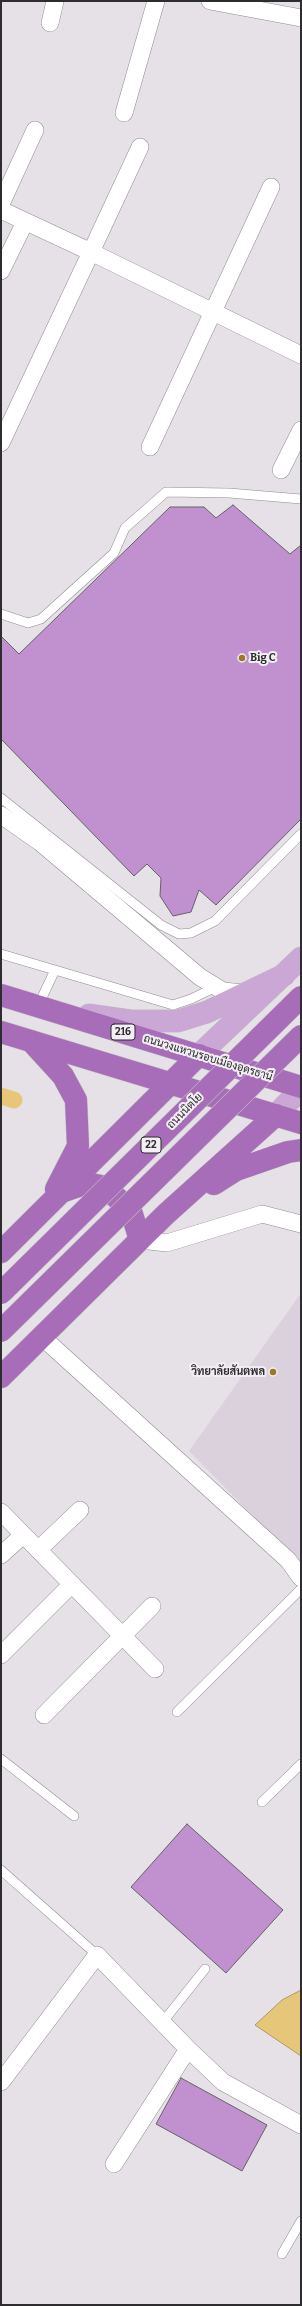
<!DOCTYPE html>
<html>
<head>
<meta charset="utf-8">
<style>
  body { margin:0 }
  #map { position:relative; width:302px; height:2306px; overflow:hidden; background:#e6e1e7; font-family:Bitter,serif }
  canvas { display:block }
  .frame { position:absolute; inset:0; border:2px solid #2d2c2e; pointer-events:none }
</style>
</head>
<body>
<div id="map">
<canvas width="302" height="2306"></canvas>
<div class="frame"></div>
</div>
<script>
const g = document.querySelector('canvas').getContext('2d');
g.lineJoin = 'round';
function fillPath(path, color) { g.fillStyle = color; g.fill(path, 'evenodd'); }
const poly = rows => new Path2D(rows.map(r => 'M' + r).join(''));
function strokePath(path, color, width, dash) { g.strokeStyle = color; g.lineWidth = width; g.lineCap = dash ? 'butt' : 'round'; g.setLineDash(dash || []); g.stroke(path); }
function write(font, color, halo, rows, align = 'center') {
  g.font = font + ' Bitter,Sarabun,serif'; g.lineWidth = 4; g.setLineDash([]); g.textBaseline = 'middle'; g.strokeStyle = halo; g.fillStyle = color; for (const [text, x, y, turn = 0] of rows) {
    g.save(); g.translate(x, y); g.rotate((+turn || 0) * Math.PI / 180); g.textAlign = isNaN(turn) ? turn : align; if (halo) g.strokeText(text, 0, 0); g.fillText(text, 0, 0); g.restore();
  }
}
fillPath(poly([
  [301,1293,301,1565,189,1451]
]), '#dad1dd');
const water = poly([
  [301,1990,301,2056,255,2025,282,2000,301,1990]
]);
fillPath(water, '#e6c77a');
strokePath(water, '#ae9863', 1);
strokePath(poly([
  [1,1096,14,1100]
]), '#e6c77a', 17);
const building = poly([
  [233,505,290,554,301,545,301,819,216,905,199,890,191,912,173,916,160,896,161,878,147,864,134,876,1,739,1,636,19,654,170,507,204,507,216,518,233,505],
  [187,1824,283,1910,226,1973,131,1887,187,1824],
  [181,2078,267,2125,242,2171,156,2124,181,2078]
]);
fillPath(building, '#c191cf');
strokePath(building, '#656166', 1);
const lane = poly([
  [1,614,28,623,41,619,114,553,125,528,166,492,229,493,301,499],
  [1,798,161,925,179,934,191,933,215,921,301,834],
  [1,954,55,970],
  [38,1006,55,970,173,1005,191,999,216,987],
  [177,1712,301,1589],
  [1,1759,74,1816],
  [262,1802,301,1764],
  [1,1870,97,1955],
  [162,2023,205,1969],
  [282,2254,301,2221]
]);
const street = poly([
  [210,1,301,18],
  [50,23,55,1],
  [124,113,156,1],
  [1,204,35,130],
  [1,210,91,252,140,147],
  [1,271,25,222],
  [1,443,91,252,301,355],
  [150,447,271,187],
  [281,470,301,430],
  [1,815,41,843,200,977,223,991,243,993],
  [140,1240,167,1243,262,1214,301,1224],
  [41,1336,288,1560,301,1578],
  [1,1512,155,1669],
  [38,1550,80,1510],
  [1,1555,23,1535],
  [1,1655,72,1584],
  [44,1715,152,1606],
  [188,2049,223,2082,301,2125],
  [1,2082,97,1955,188,2049,114,2164]
]);
const primary = poly([
  [89,1015,131,1021,178,1021,207,1012,284,975],
  [199,1055,301,958],
  [276,1115,301,1089]
]);
const highway = poly([
  [1,995,301,1087],
  [1,1032,301,1123],
  [31,1041,63,1076,76,1100,78,1146,56,1189],
  [214,1184,236,1170,288,1152,301,1150],
  [64,1191,87,1183,105,1187,131,1211,140,1240],
  [1,1252,199,1055],
  [1,1377,166,1214,276,1115]
]);
strokePath(lane, '#908c91', 10);
strokePath(street, '#908c91', 18);
strokePath(primary, '#c0c0c0', 23);
strokePath(highway, '#c0c0c0', 23);
strokePath(lane, '#fff', 9);
strokePath(street, '#fff', 17);
strokePath(primary, '#cba7d5', 22);
strokePath(highway, '#a86db9', 22);
const highwayBridge = poly([
  [1,1293,301,997],
  [1,1331,301,1036]
]);
strokePath(highwayBridge, '#c0c0c0', 23, []);
strokePath(highwayBridge, '#a86db9', 22);
for (const [x, y, r, color] of [
  [242,658,4,"#997a23"],
  [273,1372,4,"#997a23"]
]) { const dot = new Path2D(); dot.arc(x, y, r, 0, 2 * Math.PI); g.fillStyle = color; g.fill(dot); strokePath(dot, '#f3eef4', 1.5); }
for (const [x, y, w] of [
  [123,1032,24],
  [151,1145,20]
]) { const box = new Path2D(); box.roundRect(x - w / 2, y - 8, w, 16, 3); g.fillStyle = '#f3eef4'; g.fill(box); strokePath(box, '#2d2c2e', 1); }
write('bold 10px', '#2d2c2e', null, [
  ["216",123,1032],
  ["22",151,1145]
]);
write('bold 11px', '#2d2c2e', '#f3eef4', [
  ["Big C",250,658],
  ["วิทยาลัยสันตพล",265,1372,"right"]
], 'left');
write('11px', '#2d2c2e', '#f3eef4', [
  ["ถนนวงแหวนรอบเมืองอุดรธานี",208,1058,17],
  ["ถนนนิตโย",185,1111,-45]
]);
</script>
</body>
</html>
